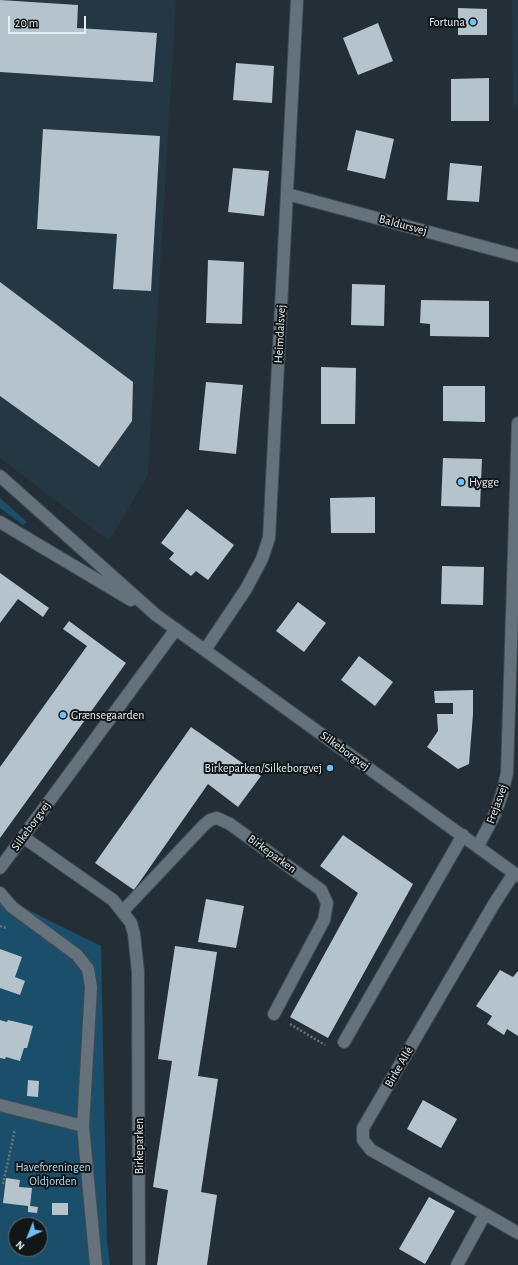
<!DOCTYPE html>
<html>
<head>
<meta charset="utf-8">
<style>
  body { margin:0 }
  #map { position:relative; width:518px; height:1265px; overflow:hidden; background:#232e36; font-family:"Alegreya Sans",sans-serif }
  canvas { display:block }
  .north { position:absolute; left:8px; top:1217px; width:40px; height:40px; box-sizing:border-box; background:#111619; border:1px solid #666c70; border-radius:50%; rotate:223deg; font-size:11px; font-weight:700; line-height:16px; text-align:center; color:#e6eef3 }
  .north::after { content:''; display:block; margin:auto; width:14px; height:18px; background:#70c1f4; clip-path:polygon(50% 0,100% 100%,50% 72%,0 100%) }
  .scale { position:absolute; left:8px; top:16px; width:78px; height:18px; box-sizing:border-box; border:2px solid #e6eef3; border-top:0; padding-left:5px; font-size:12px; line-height:14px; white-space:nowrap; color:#e6eef3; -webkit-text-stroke:3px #111619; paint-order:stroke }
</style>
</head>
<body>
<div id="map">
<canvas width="518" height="1265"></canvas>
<div class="north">N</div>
<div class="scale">20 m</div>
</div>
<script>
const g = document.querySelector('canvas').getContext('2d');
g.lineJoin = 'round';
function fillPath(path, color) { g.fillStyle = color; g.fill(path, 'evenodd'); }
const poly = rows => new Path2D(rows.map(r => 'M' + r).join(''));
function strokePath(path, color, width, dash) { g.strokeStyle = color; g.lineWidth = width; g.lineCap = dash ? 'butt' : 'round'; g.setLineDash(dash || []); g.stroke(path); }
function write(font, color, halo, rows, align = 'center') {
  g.font = font + ' "Alegreya Sans",sans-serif'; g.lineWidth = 4; g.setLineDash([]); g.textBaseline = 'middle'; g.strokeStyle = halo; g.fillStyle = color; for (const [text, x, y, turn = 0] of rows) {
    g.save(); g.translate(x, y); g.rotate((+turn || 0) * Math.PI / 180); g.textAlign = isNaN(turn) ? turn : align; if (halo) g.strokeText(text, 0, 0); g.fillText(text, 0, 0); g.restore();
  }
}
fillPath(poly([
  [0,0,176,0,148,475,109,541,0,458],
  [512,0,518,0,518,105,513,105]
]), '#253743');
fillPath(poly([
  [0,498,27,522,23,525,0,508],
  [0,896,101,946,107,1240,110,1265,0,1265],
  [16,1225,40,1225,40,1249,16,1249]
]), '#1b4e6b');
fillPath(poly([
  [0,0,78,5,77,28,157,33,153,82,0,72],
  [458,8,487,9,487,35,458,35],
  [378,23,393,61,358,75,343,38],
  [236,63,274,66,272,103,233,100],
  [489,78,489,121,451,121,451,79],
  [43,129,160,136,151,291,113,289,117,234,37,229],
  [356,130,394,139,385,179,347,170],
  [450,163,482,166,479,202,447,200],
  [233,168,269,171,264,216,228,212],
  [208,260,244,262,242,324,206,323],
  [0,282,133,382,132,421,99,467,0,396],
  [352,284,385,285,384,326,351,325],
  [421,300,489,301,489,337,430,336,430,324,420,323],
  [321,367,356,368,355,424,321,424],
  [206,382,243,385,236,454,199,450],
  [443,386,485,386,485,422,443,421],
  [443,458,482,459,480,507,441,506],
  [375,497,375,533,331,533,330,498],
  [187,509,234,545,208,580,196,571,191,576,169,559,174,553,161,543],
  [442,566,484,567,483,605,441,604],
  [0,573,49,608,43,617,18,599,0,623],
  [298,602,326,623,304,652,276,631],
  [69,621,126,663,0,838,0,767,87,646,63,629],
  [359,656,393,682,375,706,341,680],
  [473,690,473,714,469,764,458,769,427,747,438,731,437,714,453,714,453,703,435,703,434,691],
  [191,727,261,776,238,807,208,784,134,890,95,863],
  [343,835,413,884,328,1038,290,1017,358,893,320,866],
  [206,899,244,906,236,948,198,942],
  [175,946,217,952,198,1076,218,1079,201,1192,217,1195,207,1265,157,1265,168,1190,153,1187,172,1061,158,1059],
  [0,949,22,957,15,977,25,981,20,995,0,988],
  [500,970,513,977,518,971,518,1036,507,1029,504,1035,487,1024,492,1016,476,1006],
  [0,1020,7,1022,8,1020,33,1026,27,1048,24,1048,20,1061,6,1057,5,1059,0,1058],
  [28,1080,39,1081,38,1097,27,1096],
  [423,1100,457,1119,441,1148,407,1129],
  [6,1178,20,1180,19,1187,32,1188,30,1206,38,1207,37,1213,28,1212,28,1206,3,1203],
  [429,1197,455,1211,425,1264,399,1249],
  [52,1203,68,1203,68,1215,52,1215]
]), '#b5c3cd');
const minor = poly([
  [287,194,518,256],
  [0,476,156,615,518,876],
  [0,522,131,600],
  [205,650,246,589,262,559,269,538,297,0],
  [23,837,113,900,131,923,134,934,138,972,139,1265],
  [478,846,494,816,502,794,507,773,518,423],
  [0,868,176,629],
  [0,893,12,907,77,955,88,969,91,987,83,1126,96,1265],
  [123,911,204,825,210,820,217,818,230,824,321,890,327,903,324,920,274,1014],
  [344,1042,463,835],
  [0,1105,83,1126],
  [485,1214,371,1150,363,1140,363,1128,494,904,514,873],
  [457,1265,485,1214,518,1233]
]);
strokePath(minor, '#404a50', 14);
strokePath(poly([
  [0,926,6,928],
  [290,1024,325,1045],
  [3,1184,15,1129]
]), '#6a747b', 2.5, [2, 2]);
strokePath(minor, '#65727b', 12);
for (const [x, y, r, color] of [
  [473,22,4,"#70c1f4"],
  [461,482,4,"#70c1f4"],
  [63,715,4,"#70c1f4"],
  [330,768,4,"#70c1f4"]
]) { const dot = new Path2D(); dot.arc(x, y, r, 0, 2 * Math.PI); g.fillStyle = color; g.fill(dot); strokePath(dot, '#111619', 1.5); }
write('12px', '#e6eef3', '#111619', [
  ["Fortuna",465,22],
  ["Hygge",469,482,"left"],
  ["Grænsegaarden",71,715,"left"],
  ["Birkeparken/Silkeborgvej",322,768]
], 'right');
write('12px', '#e6eef3', '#111619', [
  ["Baldursvej",403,225,15],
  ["Heimdalsvej",280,334,-87],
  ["Silkeborgvej",345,751,36],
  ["Frejasvej",497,804,-70],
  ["Silkeborgvej",31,826,-54],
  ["Birkeparken",272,854,36],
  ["Birke Allé",399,1067,-60],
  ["Birkeparken",139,1146,-90]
]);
write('12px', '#b2d9f3', '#111619', [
  ["Haveforeningen",53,1167],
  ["Oldjorden",53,1181]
]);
</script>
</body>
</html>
